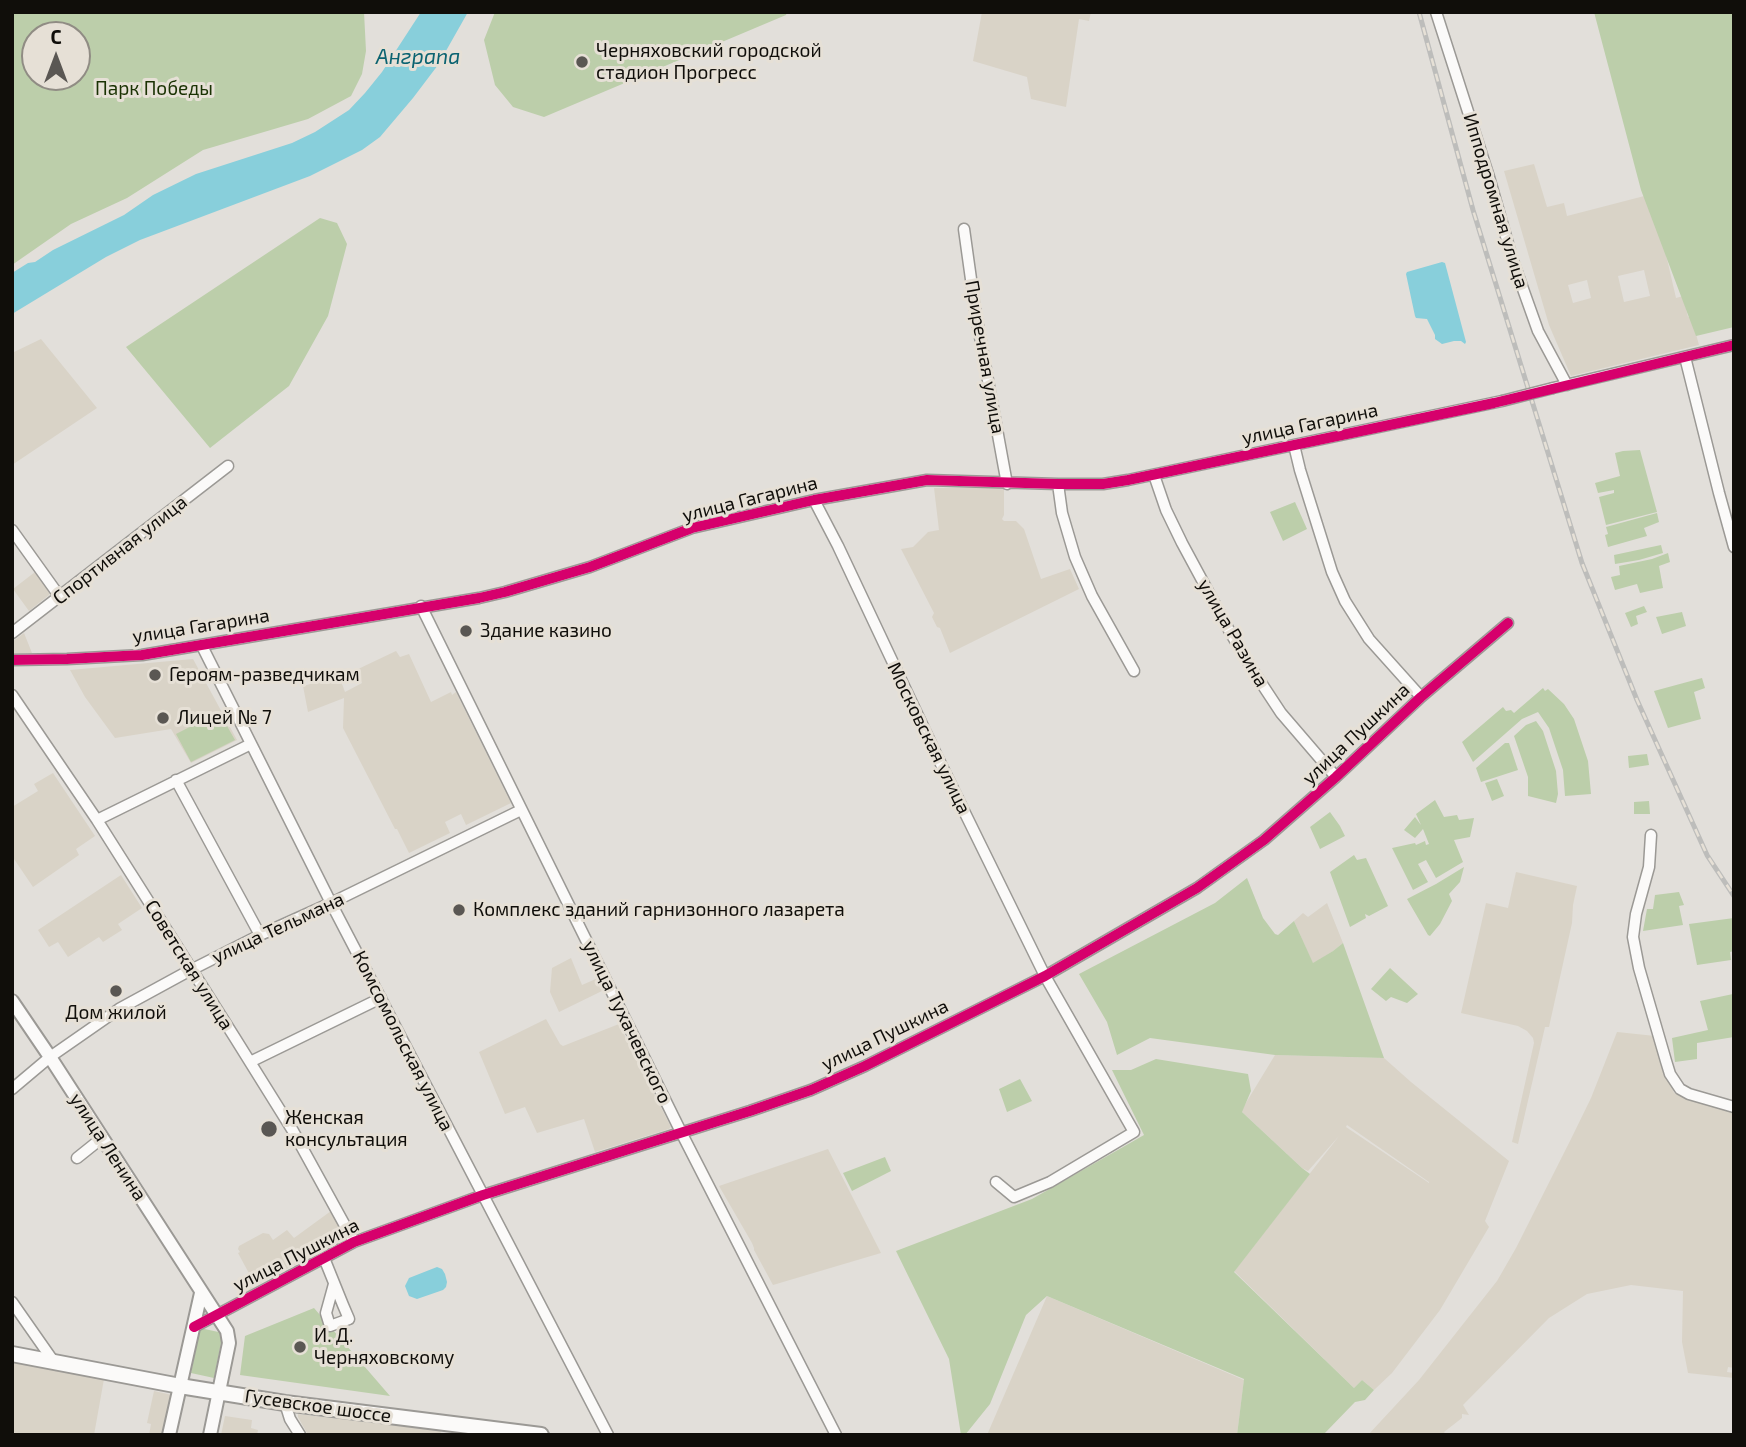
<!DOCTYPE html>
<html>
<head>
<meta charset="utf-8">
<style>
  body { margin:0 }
  #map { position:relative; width:1746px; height:1447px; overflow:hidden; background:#e2dfda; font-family:"Exo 2",sans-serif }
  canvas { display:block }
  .frame { position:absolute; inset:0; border:14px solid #100e0a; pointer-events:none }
  .north { position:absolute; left:21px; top:21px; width:70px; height:70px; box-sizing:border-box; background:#e6e0d6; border:2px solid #908c84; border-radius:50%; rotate:0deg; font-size:19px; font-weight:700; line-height:28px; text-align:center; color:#100e0a }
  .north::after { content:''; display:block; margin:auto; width:24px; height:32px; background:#5a5753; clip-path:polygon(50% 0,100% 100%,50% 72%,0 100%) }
</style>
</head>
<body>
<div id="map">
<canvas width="1746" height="1447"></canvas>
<div class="frame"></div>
<div class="north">С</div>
</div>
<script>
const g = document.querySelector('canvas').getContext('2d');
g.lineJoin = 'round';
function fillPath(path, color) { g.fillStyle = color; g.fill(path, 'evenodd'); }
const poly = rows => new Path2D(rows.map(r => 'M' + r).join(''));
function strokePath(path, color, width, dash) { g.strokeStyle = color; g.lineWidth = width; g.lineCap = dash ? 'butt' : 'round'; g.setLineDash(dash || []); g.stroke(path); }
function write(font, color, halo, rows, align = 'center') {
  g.font = font + ' "Exo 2",sans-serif'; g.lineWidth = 6; g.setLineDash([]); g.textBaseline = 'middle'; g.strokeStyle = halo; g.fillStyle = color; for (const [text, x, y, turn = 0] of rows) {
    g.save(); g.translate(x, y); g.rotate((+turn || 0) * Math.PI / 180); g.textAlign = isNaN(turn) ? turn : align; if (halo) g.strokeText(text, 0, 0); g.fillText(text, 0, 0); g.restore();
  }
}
fillPath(poly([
  [982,12,1091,12,1089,21,1079,19,1066,107,1031,99,1027,77,973,61],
  [1534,164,1547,207,1564,203,1567,216,1652,194,1676,298,1683,296,1688,317,1691,316,1699,345,1571,376,1549,325,1504,171],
  [1644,270,1650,296,1624,302,1618,276],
  [1587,280,1591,298,1573,303,1568,285],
  [41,339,97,408,12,465,12,353],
  [934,488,1004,488,1004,515,1002,519,1004,521,1016,521,1024,529,1041,579,1070,569,1079,589,950,653,940,628,937,627,932,617,934,613,901,549,913,547,928,532,939,530],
  [35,572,50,593,49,595,29,611,13,589],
  [24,633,32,653,12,655,12,642],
  [396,651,400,657,409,654,431,702,451,692,452,695,456,692,511,803,466,825,461,814,445,822,450,833,409,853,397,829,395,829,343,728,344,698,308,712,303,686,339,676,345,692,362,683,356,670],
  [193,659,237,740,191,763,171,729,115,738,85,697,70,670],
  [53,773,95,836,76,849,79,855,33,887,12,856,12,807,38,791,34,784],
  [1516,872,1577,886,1573,905,1572,923,1549,1027,1545,1027,1518,1144,1512,1142,1534,1043,1533,1038,1527,1031,1518,1026,1461,1013,1486,903,1508,908],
  [121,875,142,908,118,924,122,930,103,942,99,937,68,957,58,942,49,947,38,930],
  [1327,903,1343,943,1333,951,1313,964,1294,921,1303,913,1308,917],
  [571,958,582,985,598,978,604,990,559,1012,550,992,552,968],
  [546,1019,560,1044,563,1046,619,1024,671,1127,669,1129,595,1152,584,1119,537,1133,525,1107,505,1114,479,1052],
  [1617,1032,1655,1036,1674,1093,1734,1111,1734,1368,1728,1367,1727,1372,1734,1373,1734,1378,1688,1373,1682,1342,1683,1291,1631,1285,1587,1294,1549,1318,1463,1405,1469,1415,1462,1414,1462,1418,1444,1432,1446,1435,1368,1435,1419,1380,1497,1281,1516,1248,1571,1139,1591,1098],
  [1275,1055,1384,1058,1411,1082,1509,1161,1485,1221,1489,1227,1440,1310,1392,1373,1374,1390,1362,1380,1354,1388,1234,1271,1339,1136,1308,1171,1302,1168,1241,1111],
  [1347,1125,1429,1182,1429,1183,1346,1127],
  [828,1149,881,1253,773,1285,754,1250,754,1248,752,1243,719,1186],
  [331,1211,342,1233,338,1243,269,1278,245,1293,240,1284,251,1277,238,1253,240,1252,238,1249,239,1246,263,1233,269,1234,273,1240,287,1230,294,1238],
  [1047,1296,1244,1380,1237,1435,987,1435],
  [12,1361,104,1379,94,1435,12,1435],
  [154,1391,172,1395,164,1435,149,1435,151,1424,147,1423],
  [298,1414,441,1431,440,1435,308,1435,298,1417],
  [225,1416,252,1420,251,1428,258,1430,257,1435,221,1435]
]), '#d9d3c7');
fillPath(poly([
  [12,12,364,12,366,51,362,74,351,96,308,119,203,150,127,198,71,224,12,265],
  [35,35,77,35,77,77,35,77],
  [495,12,787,12,786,15,544,117,513,107,495,85,484,40],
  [1594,12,1734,12,1734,327,1696,336,1641,190],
  [320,218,337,223,347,244,328,316,289,386,210,448,126,347],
  [1640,450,1657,512,1606,525,1599,497,1614,493,1614,490,1598,493,1595,483,1620,476,1615,453,1623,451],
  [1295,502,1307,529,1283,541,1270,512],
  [1657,513,1659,522,1644,528,1647,536,1608,547,1605,535,1608,534,1606,527],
  [1661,545,1663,553,1639,560,1615,564,1614,555],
  [1668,553,1670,562,1659,566,1663,588,1640,593,1637,584,1615,590,1611,577,1620,575,1619,566,1652,559],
  [1644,606,1647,612,1636,616,1638,624,1631,627,1625,613],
  [1682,612,1686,626,1662,634,1656,617],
  [1702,678,1705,688,1694,692,1701,719,1668,728,1654,691],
  [1543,688,1545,691,1548,689,1564,704,1574,719,1588,761,1591,794,1565,796,1563,770,1549,728,1538,712,1522,719,1473,762,1462,742,1503,707,1506,711,1511,710,1514,713],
  [219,712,235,740,191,762,176,734],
  [1536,721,1543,731,1556,771,1558,794,1556,803,1528,796,1528,777,1514,736,1526,725],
  [1505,743,1509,743,1518,770,1481,782,1476,768],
  [1647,754,1649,765,1629,768,1628,756],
  [1497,779,1504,796,1492,801,1485,783],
  [1435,800,1444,817,1457,815,1459,820,1474,818,1470,837,1454,840,1463,862,1436,878,1426,860,1418,864,1428,882,1413,890,1392,848,1415,843,1416,845,1425,841,1426,845,1429,844,1423,829,1415,838,1404,830,1415,817,1421,825,1416,814],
  [1649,801,1650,814,1634,814,1634,802],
  [1330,812,1340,826,1345,836,1320,849,1310,827],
  [1354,855,1357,860,1366,858,1388,906,1369,916,1365,914,1366,918,1350,927,1330,872],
  [1464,867,1460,882,1449,894,1452,901,1440,924,1430,936,1428,935,1407,899,1436,884],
  [1247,878,1263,918,1275,934,1278,935,1294,921,1313,963,1333,951,1343,943,1384,1058,1275,1055,1150,1038,1117,1055,1107,1022,1079,974,1215,903],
  [1679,892,1684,905,1679,906,1683,925,1643,931,1647,909,1653,909,1655,895],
  [1734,918,1734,951,1730,952,1731,960,1697,965,1689,924],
  [1390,968,1418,994,1407,1003,1391,997,1386,1001,1371,989],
  [1733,994,1734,1037,1697,1043,1697,1059,1675,1062,1672,1038,1708,1030,1700,1001],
  [1156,1059,1248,1074,1251,1091,1242,1112,1302,1168,1310,1174,1234,1272,1354,1388,1362,1380,1374,1390,1365,1400,1355,1402,1323,1435,1237,1435,1244,1379,1047,1296,1026,1315,990,1404,965,1435,961,1435,949,1359,896,1251,1032,1199,1144,1135,1112,1070,1131,1070],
  [1020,1079,1032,1101,1007,1112,999,1089],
  [885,1157,891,1171,852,1191,843,1173],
  [314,1308,390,1396,240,1375,245,1336],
  [200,1328,223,1333,214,1378,191,1373]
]), '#bcceaa');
fillPath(poly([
  [421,12,468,12,438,65,413,98,380,137,362,150,310,176,140,240,106,257,12,314,12,273,28,263,35,262,53,250,124,215,153,195,196,174,292,143,315,132,349,110,365,93,382,72],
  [1442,262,1445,263,1466,342,1465,344,1461,341,1454,341,1442,344,1435,339,1435,335,1427,319,1416,318,1415,316,1406,274,1407,272],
  [437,1267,442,1269,445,1274,447,1282,446,1287,443,1290,417,1299,409,1296,405,1286,409,1278]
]), '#88cfdb');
const minor = poly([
  [1436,12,1489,177,1513,261,1538,331,1567,385],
  [964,229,976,315,1007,484],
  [1685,357,1719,493,1734,547],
  [1553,388,1734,345],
  [1294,445,1300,470,1332,572,1345,601,1369,639,1421,697],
  [1154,475,1166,510,1182,543,1230,632,1252,669,1281,713,1336,777],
  [1058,484,1062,513,1075,557,1092,596,1134,671],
  [814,500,838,546,936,754,1045,976,1134,1132,1050,1182,1014,1197,996,1182],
  [12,530,60,597],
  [421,606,681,1132,836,1435],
  [12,633,228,466],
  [202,646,331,903,608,1435],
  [12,660,67,659,142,655,479,598,505,592,590,567,692,528,814,500,927,480,1058,484,1103,484,1128,480,1502,401],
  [12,695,97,820,235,1038,293,1131,354,1242],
  [176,780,260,935],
  [97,820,251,744],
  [1651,835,1649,867,1636,914,1633,937,1639,968,1666,1061,1670,1074,1680,1089,1689,1094,1734,1107],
  [250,1062,381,998],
  [12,1089,50,1057,119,1009,185,973,260,935,331,903,521,810],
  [77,1158,102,1138],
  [324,1258,343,1305,349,1319,330,1326,326,1313,334,1284],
  [12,1302,54,1362],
  [194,1327,354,1242,483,1195,750,1111,811,1090,865,1066,1045,976,1197,888,1264,840,1336,777,1421,697,1508,623],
  [285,1403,290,1419,300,1435]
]);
const major = poly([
  [12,1001,50,1057,227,1331,229,1343,210,1435],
  [169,1435,201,1293]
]);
const highway = poly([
  [12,1354,180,1386,285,1403,541,1435]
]);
strokePath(minor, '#9b9995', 13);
strokePath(major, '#9b9995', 16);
strokePath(highway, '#9b9995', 18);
strokePath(minor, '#fbfaf9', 10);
strokePath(major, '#fbfaf9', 12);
strokePath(highway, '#fbfaf9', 14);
const rail = poly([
  [1419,12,1473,210,1582,563,1637,700,1707,855,1734,896]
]);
strokePath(rail, '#bdbdbb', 5);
strokePath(rail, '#e6e0d6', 2.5, [8]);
const minorBridge = poly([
  [1502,401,1553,388]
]);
strokePath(minorBridge, '#9b9995', 13, []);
strokePath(minorBridge, '#fbfaf9', 10);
strokePath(poly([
  [12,660,67,659,142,655,479,598,505,592,590,567,692,528,814,500,927,480,1058,484,1103,484,1128,480,1494,403,1734,345],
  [194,1327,354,1242,483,1195,750,1111,811,1090,865,1066,1045,976,1197,888,1264,840,1336,777,1421,697,1508,623]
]), '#d6006c', 10);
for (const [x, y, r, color] of [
  [582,62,7,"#5a5753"],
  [466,631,7,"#5a5753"],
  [155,675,7,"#5a5753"],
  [163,718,7,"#5a5753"],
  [459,910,7,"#5a5753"],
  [116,991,7,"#5a5753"],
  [269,1129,9,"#5a5753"],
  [300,1347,7,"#5a5753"]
]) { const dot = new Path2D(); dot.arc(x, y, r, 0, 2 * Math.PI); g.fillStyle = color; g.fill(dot); strokePath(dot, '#e6e0d6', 2.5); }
write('19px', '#100e0a', '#e6e0d6', [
  ["Черняховский городской",596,51],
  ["стадион Прогресс",596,73],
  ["Здание казино",480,631],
  ["Героям-разведчикам",169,675],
  ["Лицей № 7",177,718],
  ["Комплекс зданий гарнизонного лазарета",473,910],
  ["Дом жилой",116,1013,"center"],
  ["Женская",285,1118],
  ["консультация",285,1140],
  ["И. Д.",314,1336],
  ["Черняховскому",314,1358]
], 'left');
write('19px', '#1a3203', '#e6e0d6', [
  ["Парк Победы",154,89]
]);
write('19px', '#100e0a', '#e6e0d6', [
  ["Ипподромная улица",1496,201,73],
  ["Приречная улица",985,357,80],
  ["улица Гагарина",1310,424,-12],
  ["улица Гагарина",750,499,-14],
  ["Спортивная улица",120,550,-38],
  ["улица Гагарина",201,626,-9],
  ["улица Разина",1233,633,60],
  ["улица Пушкина",1356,734,-43],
  ["Московская улица",929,738,64],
  ["улица Тельмана",278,928,-25],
  ["Советская улица",189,965,58],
  ["улица Тухачевского",627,1022,64],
  ["улица Пушкина",885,1035,-26],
  ["Комсомольская улица",403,1041,63],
  ["улица Ленина",108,1147,57],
  ["улица Пушкина",296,1255,-27],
  ["Гусевское шоссе",318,1406,8]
]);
write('italic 21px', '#0b6371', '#e6e0d6', [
  ["Анграпа",418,57]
]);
</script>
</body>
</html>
